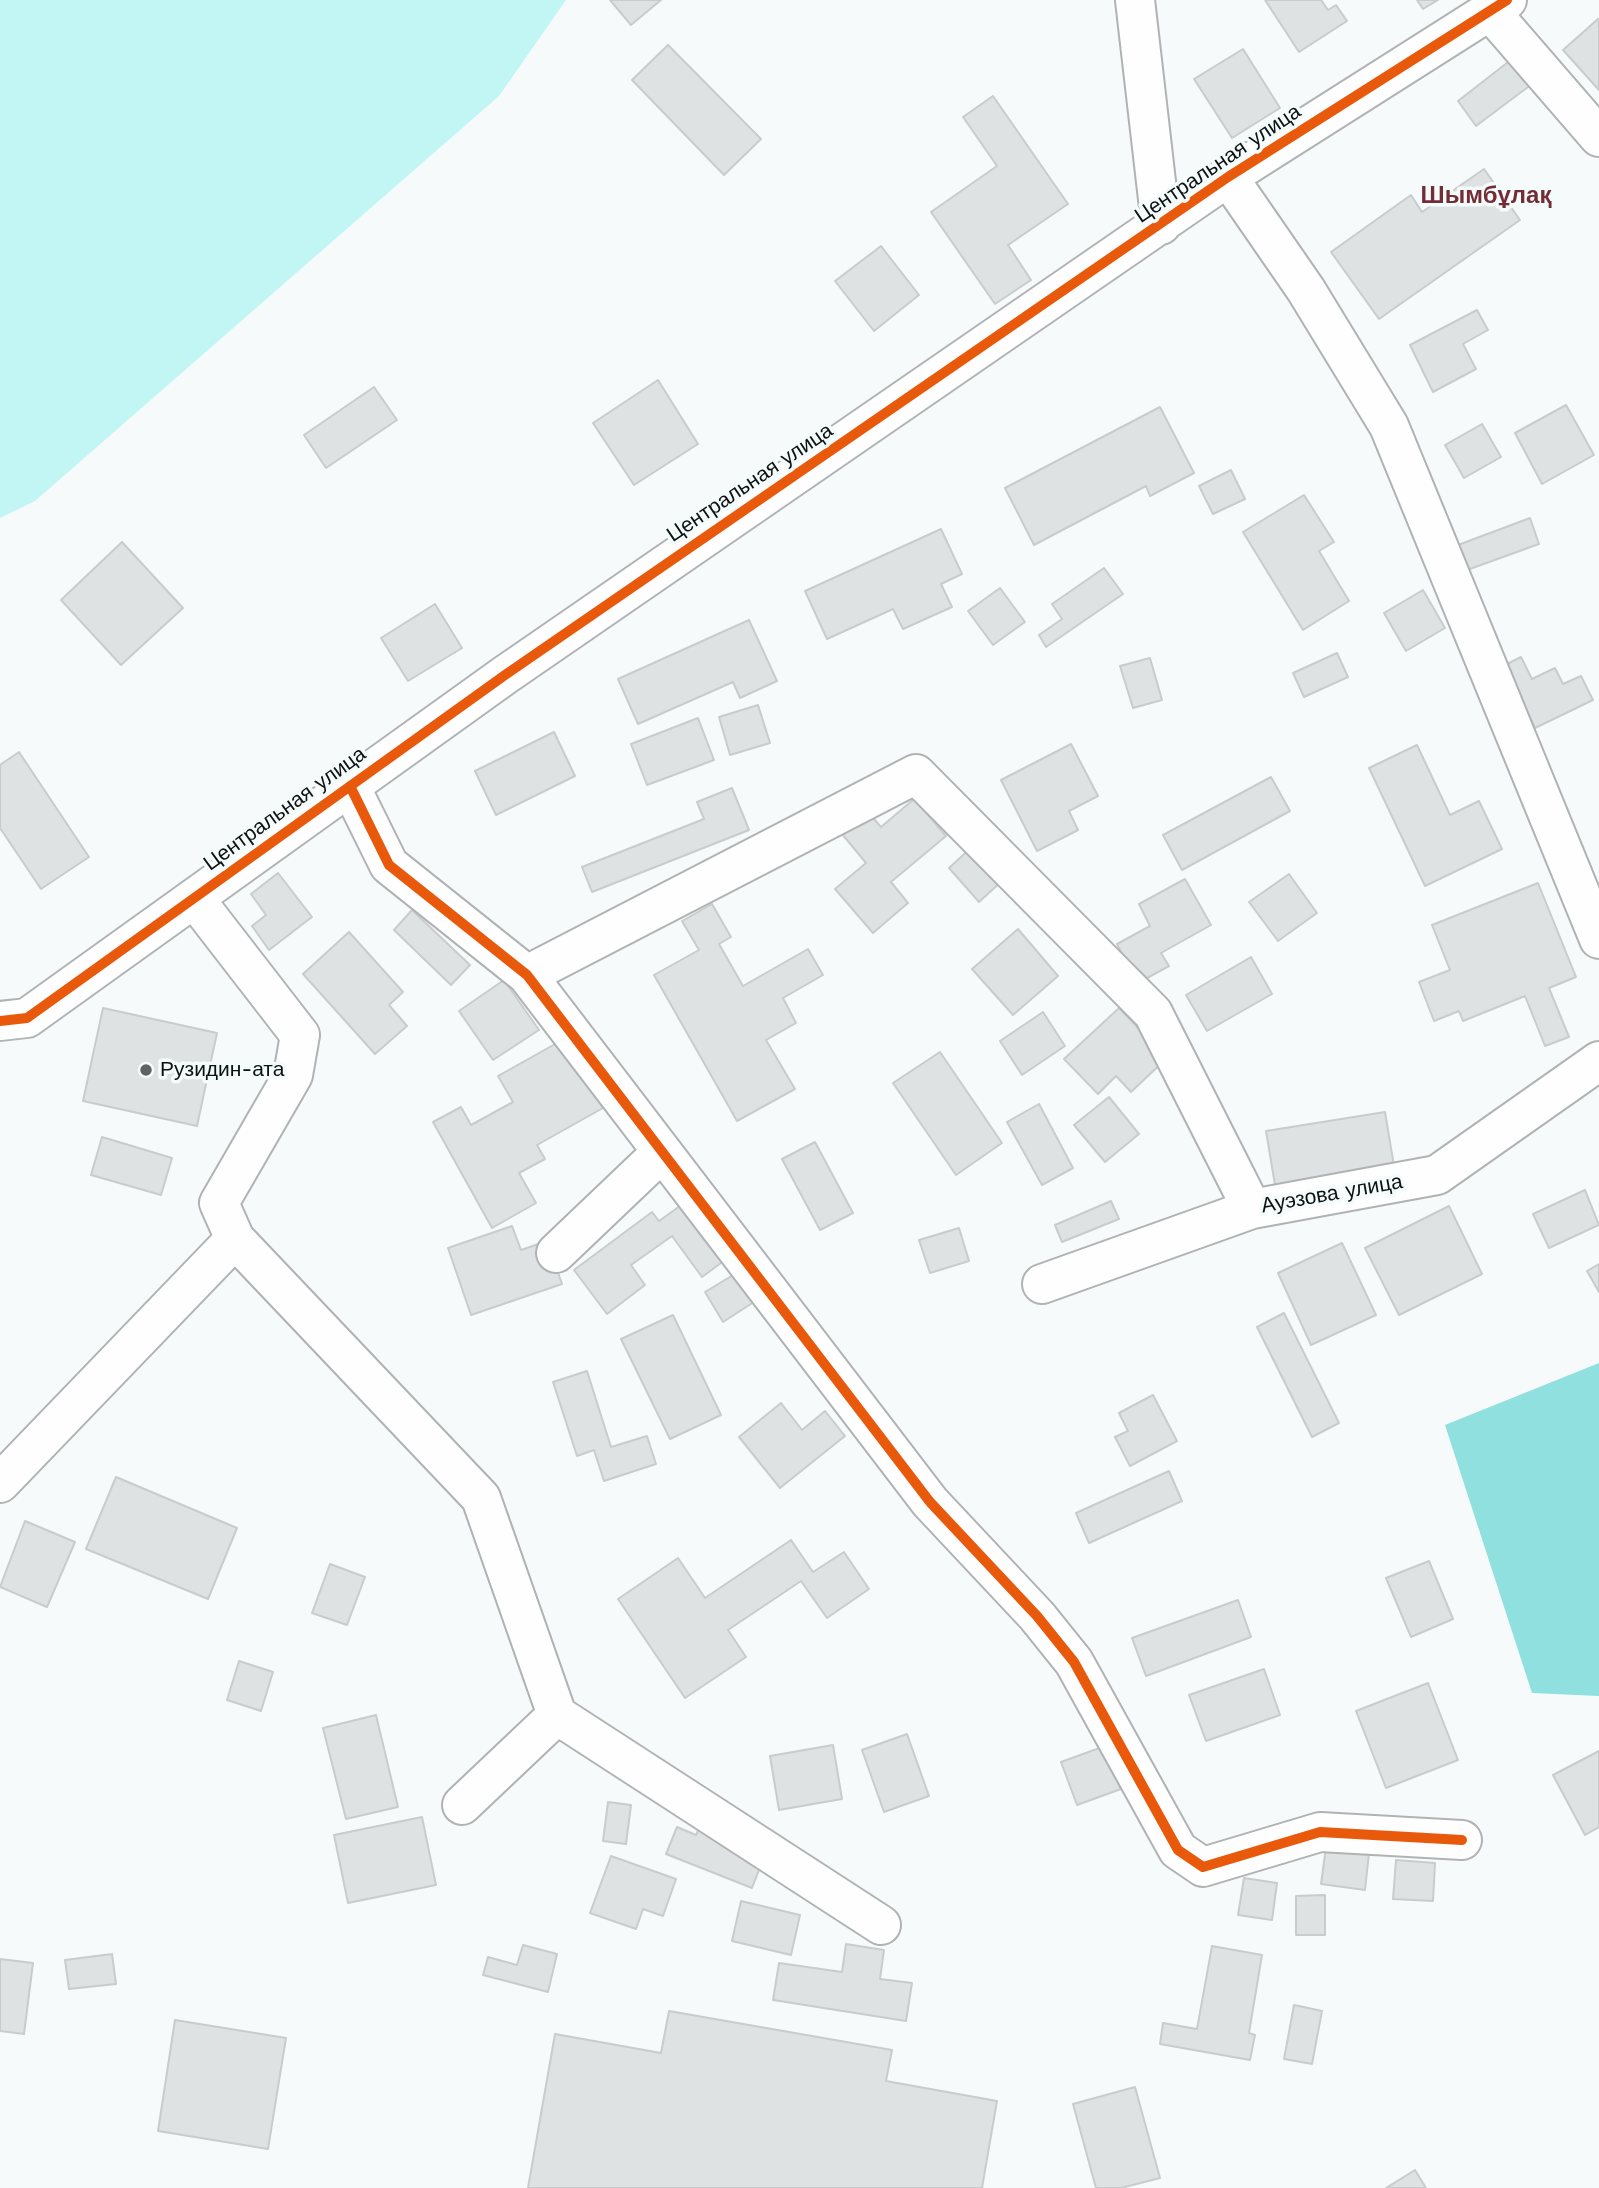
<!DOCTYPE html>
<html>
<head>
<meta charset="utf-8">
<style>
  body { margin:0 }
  canvas { display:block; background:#f6fafa }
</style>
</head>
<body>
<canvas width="1599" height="2188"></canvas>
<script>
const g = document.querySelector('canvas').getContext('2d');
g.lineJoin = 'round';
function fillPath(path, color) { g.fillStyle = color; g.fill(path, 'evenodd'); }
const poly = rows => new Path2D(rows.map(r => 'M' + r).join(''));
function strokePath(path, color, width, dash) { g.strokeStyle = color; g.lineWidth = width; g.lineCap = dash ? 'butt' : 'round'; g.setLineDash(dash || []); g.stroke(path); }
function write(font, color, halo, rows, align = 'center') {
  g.font = font + ' "Work Sans",sans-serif'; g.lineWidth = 7; g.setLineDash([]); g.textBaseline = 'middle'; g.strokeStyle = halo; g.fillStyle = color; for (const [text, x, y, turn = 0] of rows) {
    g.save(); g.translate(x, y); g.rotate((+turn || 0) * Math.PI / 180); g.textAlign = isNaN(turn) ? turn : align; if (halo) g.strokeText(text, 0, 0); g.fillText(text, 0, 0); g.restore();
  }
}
fillPath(poly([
  [0,0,566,0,499,96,35,501,0,518]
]), '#c2f6f5');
fillPath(poly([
  [1599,1363,1599,1696,1532,1693,1445,1425]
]), '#8fe0df');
const building = poly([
  [610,0,661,0,631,25,610,0],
  [1265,0,1321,0,1328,10,1336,5,1347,21,1299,52,1265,0],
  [1417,0,1438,0,1423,9,1417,0],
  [1598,19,1599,20,1599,90,1563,50,1598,19],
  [668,45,761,139,724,175,632,80,668,45],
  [1243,49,1280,108,1232,138,1194,79,1243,49],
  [1512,59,1532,84,1476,126,1458,101,1512,59],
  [993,96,1068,204,1008,245,1031,280,995,304,931,212,997,166,963,117,993,96],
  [1484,169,1520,220,1379,319,1331,252,1411,195,1422,212,1484,169],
  [881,246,919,295,874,331,835,281,881,246],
  [1477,310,1488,330,1463,344,1476,369,1433,392,1410,345,1477,310],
  [658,380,698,444,634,485,593,423,658,380],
  [374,387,397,420,326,468,304,435,374,387],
  [1566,405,1594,455,1542,484,1515,433,1566,405],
  [1160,407,1194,473,1150,496,1146,486,1034,545,1005,488,1160,407],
  [1482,424,1501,457,1464,478,1445,445,1482,424],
  [1231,470,1245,499,1213,514,1199,486,1231,470],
  [1304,495,1334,542,1319,551,1349,601,1303,630,1243,532,1304,495],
  [1530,518,1539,544,1467,570,1458,545,1530,518],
  [941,529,962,574,941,584,952,607,903,629,893,609,827,639,805,591,941,529],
  [122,542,183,608,121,665,61,600,122,542],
  [1104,568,1123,594,1046,647,1039,635,1062,619,1052,604,1104,568],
  [1000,588,1025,622,993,645,968,611,1000,588],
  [1423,590,1445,628,1406,651,1384,613,1423,590],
  [435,604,462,648,408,681,381,638,435,604],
  [749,620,777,681,740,698,733,682,638,724,618,679,749,620],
  [1337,653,1348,677,1304,697,1293,673,1337,653],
  [1521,657,1532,679,1555,668,1563,684,1581,676,1593,700,1535,728,1505,665,1521,657],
  [1150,658,1162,700,1133,708,1120,666,1150,658],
  [758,705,770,743,730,755,719,717,758,705],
  [698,718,714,760,647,785,631,744,698,718],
  [554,732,575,776,496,815,475,771,554,732],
  [1071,744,1098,796,1069,811,1078,830,1037,851,1001,780,1071,744],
  [1417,745,1450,815,1479,801,1502,849,1425,886,1369,768,1417,745],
  [19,752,89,857,41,889,0,828,0,765,19,752],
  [1271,777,1290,811,1182,870,1163,835,1271,777],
  [732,788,749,830,592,892,582,867,704,819,697,802,732,788],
  [914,799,946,836,891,882,908,903,873,933,835,889,866,863,842,834,868,812,881,827,914,799],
  [973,846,1003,880,979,902,949,868,973,846],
  [278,873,312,917,269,950,252,926,266,915,251,894,278,873],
  [1289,874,1317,913,1278,941,1249,902,1289,874],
  [1185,879,1211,925,1161,953,1169,966,1138,983,1117,944,1150,926,1139,904,1185,879],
  [1538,883,1576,977,1549,988,1569,1037,1545,1046,1525,996,1463,1021,1459,1011,1434,1021,1419,982,1450,970,1432,925,1538,883],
  [712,904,731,937,719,944,743,986,808,949,823,975,783,998,796,1023,766,1040,795,1089,737,1121,654,975,699,950,682,921,712,904],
  [412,910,470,965,451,985,394,930,412,910],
  [1018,929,1058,976,1013,1015,972,969,1018,929],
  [349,932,403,992,389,1005,407,1026,375,1054,303,974,349,932],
  [1251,957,1272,994,1207,1031,1186,995,1251,957],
  [504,980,539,1030,493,1060,459,1011,504,980],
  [103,1008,217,1033,197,1126,83,1101,103,1008],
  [1119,1008,1167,1058,1131,1092,1116,1076,1098,1094,1064,1059,1119,1008],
  [1043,1012,1065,1046,1022,1075,1000,1041,1043,1012],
  [564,1039,603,1108,537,1145,545,1159,519,1173,536,1203,492,1228,433,1122,461,1107,471,1125,513,1102,498,1076,564,1039],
  [940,1052,1002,1143,956,1175,893,1083,940,1052],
  [1109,1097,1139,1134,1105,1162,1074,1125,1109,1097],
  [1039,1104,1073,1168,1042,1185,1007,1122,1039,1104],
  [1385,1112,1394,1166,1275,1185,1266,1131,1385,1112],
  [102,1137,172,1158,161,1195,91,1175,102,1137],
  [815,1142,853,1213,820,1230,782,1159,815,1142],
  [1585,1190,1599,1225,1549,1248,1533,1214,1585,1190],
  [1111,1201,1119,1219,1062,1242,1055,1225,1111,1201],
  [684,1203,725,1260,702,1277,672,1236,631,1265,645,1285,607,1314,574,1270,652,1212,659,1221,684,1203],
  [1449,1206,1482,1274,1399,1315,1365,1248,1449,1206],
  [512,1226,521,1250,547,1241,562,1284,471,1315,448,1248,512,1226],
  [959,1228,969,1261,930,1273,919,1240,959,1228],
  [1342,1243,1376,1315,1311,1345,1278,1273,1342,1243],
  [1599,1264,1599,1292,1587,1271,1599,1264],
  [738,1272,757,1300,723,1322,705,1292,738,1272],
  [1284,1313,1339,1423,1312,1437,1257,1327,1284,1313],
  [673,1315,721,1415,670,1439,621,1339,673,1315],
  [587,1371,611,1447,647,1436,656,1464,604,1481,594,1450,577,1456,553,1382,587,1371],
  [1153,1395,1177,1441,1130,1466,1115,1437,1128,1431,1119,1413,1153,1395],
  [781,1403,802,1430,825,1411,845,1436,780,1488,739,1437,781,1403],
  [1169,1471,1182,1501,1089,1543,1076,1513,1169,1471],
  [116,1477,237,1528,208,1599,86,1549,116,1477],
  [25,1521,75,1542,47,1607,0,1587,25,1521],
  [791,1540,813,1572,844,1552,869,1589,827,1618,801,1581,728,1630,746,1657,685,1698,618,1599,678,1558,705,1598,791,1540],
  [1429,1561,1453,1619,1411,1637,1386,1578,1429,1561],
  [330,1564,365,1577,347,1625,312,1613,330,1564],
  [1238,1600,1251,1637,1146,1676,1132,1638,1238,1600],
  [239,1661,273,1672,261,1711,227,1700,239,1661],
  [1264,1669,1280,1715,1206,1741,1189,1695,1264,1669],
  [1428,1683,1458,1760,1386,1788,1356,1711,1428,1683],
  [376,1715,398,1807,346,1819,323,1728,376,1715],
  [907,1734,929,1796,884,1812,862,1750,907,1734],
  [833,1745,842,1799,779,1810,770,1756,833,1745],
  [1105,1746,1121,1789,1077,1805,1061,1762,1105,1746],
  [1599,1751,1599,1827,1585,1835,1553,1775,1599,1751],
  [608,1802,631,1805,626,1844,603,1841,608,1802],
  [422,1817,436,1885,348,1903,334,1835,422,1817],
  [700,1826,746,1845,741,1857,761,1865,752,1888,666,1854,677,1827,696,1835,700,1826],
  [1326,1847,1369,1853,1365,1890,1321,1884,1326,1847],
  [611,1856,676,1879,663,1916,643,1909,636,1929,590,1913,611,1856],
  [1396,1860,1435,1863,1433,1901,1393,1899,1396,1860],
  [1244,1878,1277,1883,1272,1920,1238,1915,1244,1878],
  [1325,1895,1325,1935,1296,1935,1296,1896,1325,1895],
  [741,1901,800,1915,791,1955,732,1941,741,1901],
  [846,1944,884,1950,880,1979,912,1983,906,2021,773,2000,779,1963,842,1972,846,1944],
  [523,1945,557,1954,548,1992,483,1975,488,1957,517,1965,523,1945],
  [1212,1946,1262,1955,1249,2033,1255,2035,1250,2060,1160,2044,1163,2023,1197,2029,1212,1946],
  [112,1954,116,1984,69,1989,65,1960,112,1954],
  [0,1959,33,1963,24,2034,0,2031,0,1959],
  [1294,2005,1322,2011,1312,2064,1284,2059,1294,2005],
  [669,2011,892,2050,886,2081,997,2101,982,2188,528,2188,555,2034,661,2053,669,2011],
  [175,2020,286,2038,268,2149,158,2131,175,2020],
  [1135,2087,1160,2178,1121,2188,1096,2188,1073,2104,1135,2087],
  [1415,2170,1426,2188,1386,2188,1415,2170]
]);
fillPath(building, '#dfe2e2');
strokePath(building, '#c9cccc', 2);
const minor = poly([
  [1135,0,1161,225],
  [1490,11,1599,137],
  [1228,177,1306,290,1389,426,1599,939],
  [350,786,389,865,527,975,930,1502,1037,1616,1074,1662,1178,1850,1203,1867,1320,1832,1462,1840],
  [194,898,300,1035,293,1075,219,1203,235,1239,481,1498,557,1715,462,1805],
  [527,975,916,774,1153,1013,1252,1209],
  [0,1021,27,1018,505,675,1228,177,1507,0],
  [556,1253,662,1152],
  [1042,1284,1252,1209,1437,1175,1599,1061],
  [0,1483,235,1239],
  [557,1715,881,1925]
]);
strokePath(minor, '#b0b3b3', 42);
strokePath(minor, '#fefefe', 38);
strokePath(poly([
  [350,786,389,865,527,975,930,1502,1037,1616,1074,1662,1178,1850,1203,1867,1320,1832,1462,1840],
  [0,1021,27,1018,505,675,1228,177,1507,0]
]), '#e8590c', 10);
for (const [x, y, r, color] of [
  [146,1070,7,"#5f6363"]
]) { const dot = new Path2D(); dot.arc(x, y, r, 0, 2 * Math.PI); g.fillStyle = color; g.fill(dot); strokePath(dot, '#f4fcfb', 2.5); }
write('21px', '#0e1111', '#f4fcfb', [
  ["Центральная улица",1218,164,-34],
  ["Центральная улица",750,483,-34],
  ["Центральная улица",285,809,-36],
  ["Ауэзова улица",1332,1194,-10]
]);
write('21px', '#0e1111', '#f4fcfb', [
  ["Рузидин-ата",160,1070]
], 'left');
write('bold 24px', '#742d37', '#f4fcfb', [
  ["Шымбұлақ",1486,196]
]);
</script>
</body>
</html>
